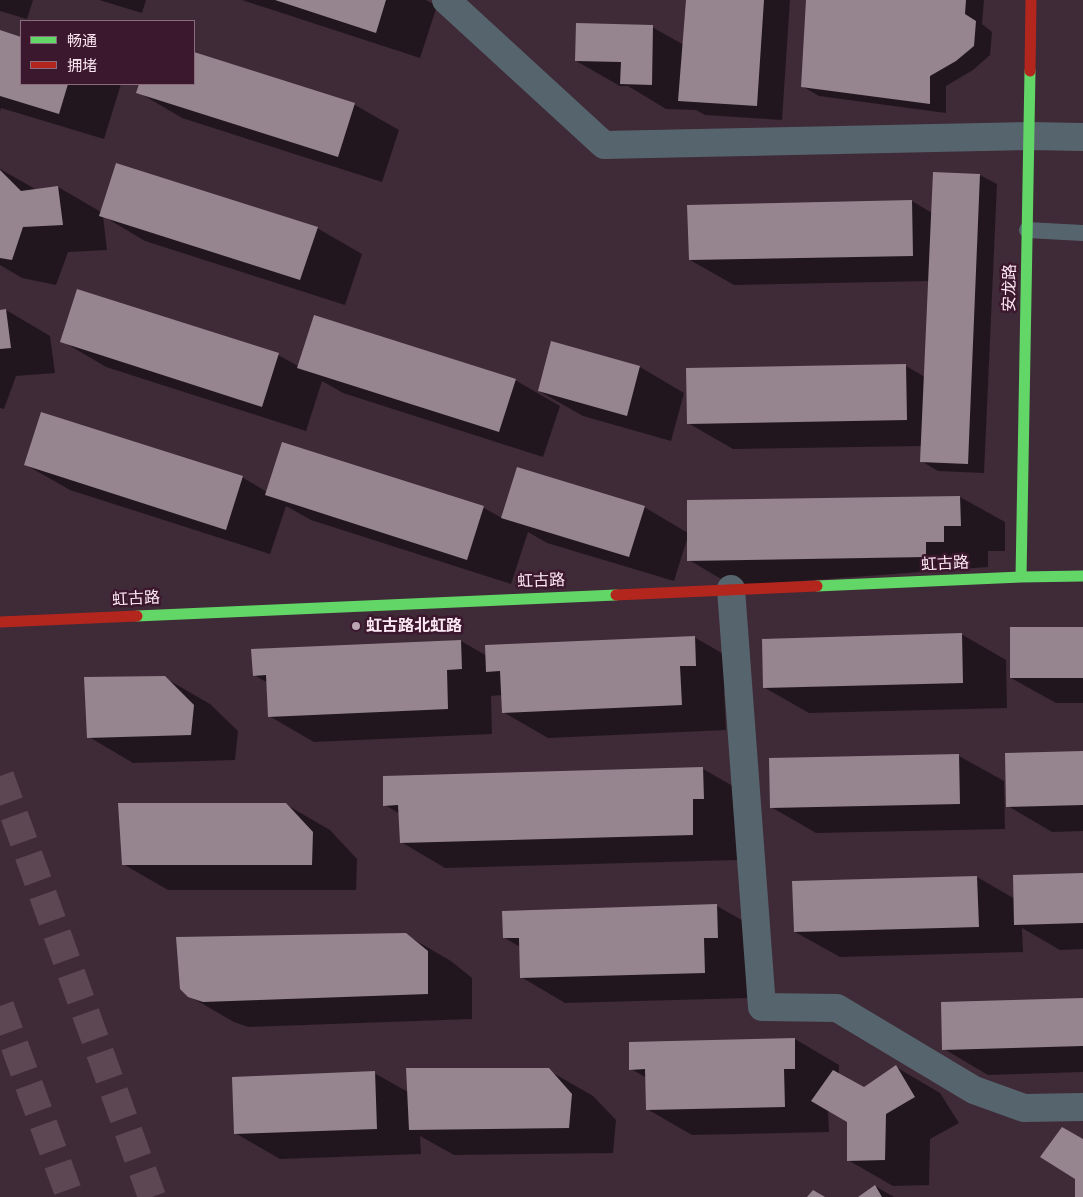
<!DOCTYPE html>
<html>
<head>
<meta charset="utf-8">
<style>
  body { margin:0 }
  #map { position:relative; width:1083px; height:1197px; overflow:hidden; background:#3f2a37; font-family:"Work Sans","Noto Sans SC",sans-serif }
  canvas { display:block }
  .legend { position:absolute; left:20px; top:20px; width:175px; height:65px; box-sizing:border-box; background:#3c182e; border:1px solid #896c7d; margin:0; padding:6px 9px; list-style:none; font-size:15px; color:#fde9f4 }
  .legend li { display:flex; align-items:center; gap:10px; height:25px }
  .legend b { width:25px; border:1px solid #896c7d }
</style>
</head>
<body>
<div id="map">
<canvas width="1083" height="1197"></canvas>
<ul class="legend">
<li><b style="height:6px;background:#63d668"></b>畅通</li>
<li><b style="height:6px;background:#b3261e"></b>拥堵</li>
</ul>
</div>
<script>
const g = document.querySelector('canvas').getContext('2d');
g.lineJoin = 'round';
function fillPath(path, color) { g.fillStyle = color; g.fill(path, 'evenodd'); }
const poly = rows => new Path2D(rows.map(r => 'M' + r).join(''));
function strokePath(path, color, width, dash) { g.strokeStyle = color; g.lineWidth = width; g.lineCap = dash ? 'butt' : 'round'; g.setLineDash(dash || []); g.stroke(path); }
function write(font, color, halo, rows, align = 'center') {
  g.font = font + ' "Work Sans","Noto Sans SC",sans-serif'; g.lineWidth = 5; g.setLineDash([]); g.textBaseline = 'middle'; g.strokeStyle = halo; g.fillStyle = color; for (const [text, x, y, turn = 0] of rows) {
    g.save(); g.translate(x, y); g.rotate((+turn || 0) * Math.PI / 180); g.textAlign = isNaN(turn) ? turn : align; if (halo) g.strokeText(text, 0, 0); g.fillText(text, 0, 0); g.restore();
  }
}
fillPath(poly([
  [0,0,33,0,27,19,0,11],
  [99,0,146,0,142,13],
  [242,0,426,0,437,6,420,58],
  [687,0,790,0,782,120,705,115,696,110,666,109,628,86,620,86,576,61,652,27,684,45],
  [807,0,984,0,982,24,992,32,990,55,973,70,946,86,946,113,819,96,802,86],
  [0,31,21,38,21,84,121,84,104,139,1,108,0,111],
  [194,53,355,105,399,130,382,182,182,118,138,92,140,84,194,84],
  [0,169,37,190,58,187,101,212,317,228,362,254,345,305,145,241,103,216,107,250,68,252,56,285,22,278,0,265],
  [934,173,980,175,997,184,984,473,938,471,921,461,922,446,733,449,688,423,906,366,925,377,929,281,734,285,690,260,912,201,932,213],
  [6,310,50,336,55,373,16,376,4,409,0,408,0,311],
  [62,341,278,355,298,366,515,380,560,406,543,457,343,393,322,381,306,431,106,367],
  [552,343,640,367,684,393,671,441,583,416,539,391],
  [283,443,484,508,502,518,517,469,644,507,688,533,960,497,1005,522,1005,551,988,551,988,567,733,586,689,560,688,536,674,581,547,543,528,532,511,584,311,520,286,506,270,554,70,490,26,465,242,477,267,492],
  [1083,628,1083,703,1056,703,1011,678],
  [961,634,1006,660,1007,708,809,713,765,688],
  [694,637,739,663,740,691,724,691,726,730,548,738,503,712,502,695,491,696,492,734,314,742,269,716,268,683,254,675,461,641,487,656],
  [165,678,210,704,238,731,235,760,133,763,89,737],
  [1083,753,1083,831,1052,832,1008,806],
  [959,756,1004,781,1005,829,816,833,771,807,770,760],
  [703,769,747,794,738,860,445,868,401,842,400,814,385,805],
  [285,804,330,830,357,859,356,890,168,890,123,864],
  [1083,875,1083,949,1060,950,1022,928,1023,952,840,957,795,932,793,882,977,877,1015,899],
  [717,906,761,931,749,998,565,1003,521,977,520,947,505,938],
  [406,935,451,961,472,978,472,1019,248,1027,234,1022,189,996],
  [1083,999,1083,1072,988,1075,944,1049],
  [795,1039,839,1065,839,1075,864,1089,896,1067,940,1093,959,1123,930,1139,929,1185,893,1186,848,1160,848,1121,828,1109,829,1132,692,1135,647,1109,647,1078,631,1069],
  [548,1070,593,1096,616,1120,613,1153,454,1155,420,1136,421,1154,280,1159,235,1133,374,1073,408,1092],
  [875,1186,894,1197,860,1197]
]), '#0007');
fillPath(poly([
  [275,0,386,0,376,33],
  [686,0,764,0,757,106,678,101],
  [806,0,966,0,965,14,976,21,974,46,956,61,930,76,930,104,801,87],
  [576,23,653,25,652,85,620,84,621,62,575,61],
  [0,30,21,37,21,84,68,84,59,114,0,96],
  [194,52,355,103,338,157,136,93,139,84,194,84],
  [116,163,318,227,300,280,99,216],
  [0,170,21,191,58,186,63,225,23,227,12,260,0,258],
  [933,172,980,174,968,464,920,462],
  [912,200,913,256,689,260,687,205],
  [77,289,279,353,262,407,60,342],
  [6,309,11,348,0,349,0,310],
  [314,315,516,379,499,432,297,368],
  [551,341,640,366,627,416,538,391],
  [906,364,907,420,687,424,686,368],
  [41,412,243,476,226,530,24,465],
  [282,442,484,506,467,560,265,495],
  [517,467,645,506,629,557,501,518],
  [960,496,961,526,944,526,944,542,926,542,926,557,687,561,687,500],
  [1010,627,1083,627,1083,678,1010,678],
  [962,633,963,683,763,688,762,639],
  [695,636,696,666,680,666,682,705,502,713,500,671,486,672,485,645],
  [461,640,462,669,447,670,448,709,268,717,266,675,253,676,251,649],
  [165,676,194,705,191,735,87,738,84,677],
  [1083,751,1083,805,1006,807,1005,753],
  [959,754,960,804,770,808,769,758],
  [703,767,704,799,693,799,693,835,400,843,398,805,383,806,383,776],
  [118,803,286,803,313,832,312,865,122,865],
  [1083,873,1083,923,1014,925,1013,875],
  [977,876,979,927,794,932,792,881],
  [717,904,718,938,704,938,705,973,520,978,519,938,503,938,502,911],
  [406,933,428,951,428,994,203,1002,188,997,180,989,176,937],
  [1083,998,1083,1046,942,1050,941,1002],
  [795,1038,795,1069,784,1069,785,1107,646,1110,645,1069,629,1070,629,1042],
  [896,1065,915,1097,886,1114,885,1160,847,1161,847,1122,811,1101,833,1070,864,1087],
  [406,1068,549,1068,572,1094,569,1128,409,1130],
  [375,1071,377,1129,234,1134,232,1077],
  [1062,1127,1083,1139,1083,1197,1075,1197,1075,1179,1040,1157],
  [875,1185,882,1197,858,1197],
  [813,1190,825,1197,807,1197]
]), '#96848f');
strokePath(poly([
  [0,776,152,1197],
  [0,1006,70,1197]
]), '#5c4753', 28, [28, 14]);
strokePath(poly([
  [1027,230,1083,233]
]), '#56656d', 16);
strokePath(poly([
  [446,0,604,145,1029,136,1083,137],
  [731,589,762,1007,837,1008,974,1090,1024,1108,1083,1107]
]), '#56656d', 28);
strokePath(poly([
  [1021,577,1030,71],
  [817,586,1021,577,1083,576],
  [137,616,616,595]
]), '#63d668', 11);
strokePath(poly([
  [1030,71,1031,0],
  [616,595,817,586],
  [0,622,137,616]
]), '#b3261e', 11);
for (const [x, y, r, color] of [
  [356,626,5,"#baa6b2"]
]) { const dot = new Path2D(); dot.arc(x, y, r, 0, 2 * Math.PI); g.fillStyle = color; g.fill(dot); strokePath(dot, '#3c182e', 2); }
write('16px', '#fde9f4', '#3c182e', [
  ["安龙路",1010,288,-89],
  ["虹古路",945,564,-3],
  ["虹古路",541,581,-2],
  ["虹古路",136,599,-3]
]);
write('bold 16px', '#fde9f4', '#3c182e', [
  ["虹古路北虹路",366,626]
], 'left');
</script>
</body>
</html>
